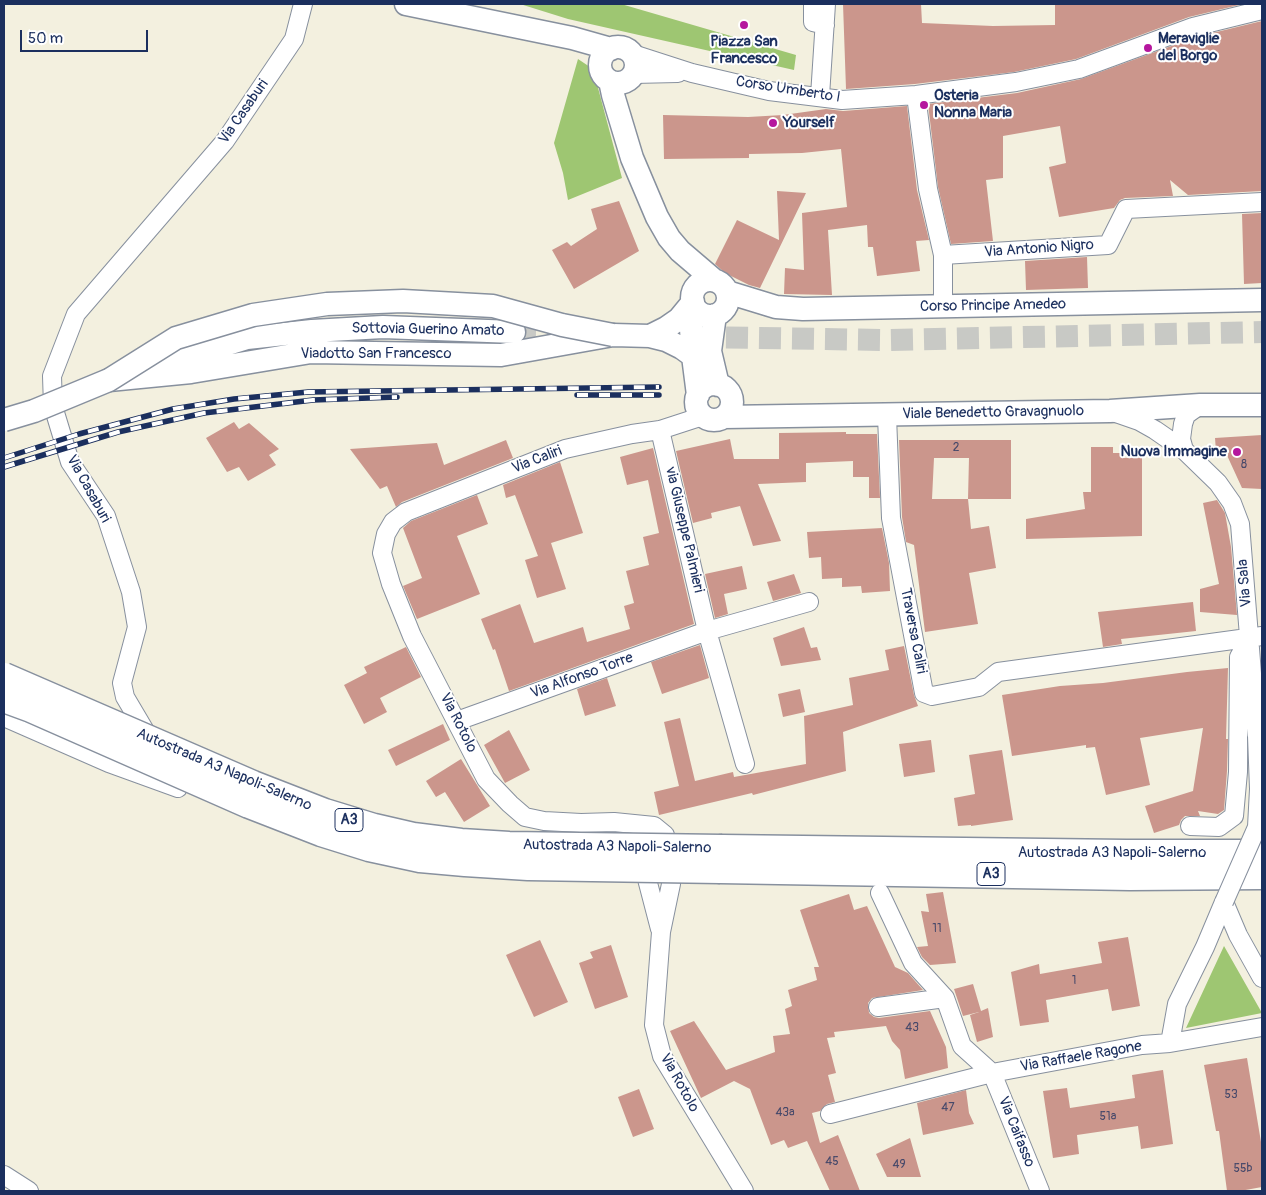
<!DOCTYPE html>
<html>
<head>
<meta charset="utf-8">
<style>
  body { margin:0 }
  #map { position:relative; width:1266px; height:1195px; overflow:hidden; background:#f3f0df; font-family:Pangolin,sans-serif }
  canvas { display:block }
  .frame { position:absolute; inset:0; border:5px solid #1b2f5e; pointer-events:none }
  .scale { position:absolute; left:20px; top:30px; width:128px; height:22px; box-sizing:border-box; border:2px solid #1b2f5e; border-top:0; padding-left:6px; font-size:15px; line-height:18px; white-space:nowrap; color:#1b2f5e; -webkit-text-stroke:4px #fff; paint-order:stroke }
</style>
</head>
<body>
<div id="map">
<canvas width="1266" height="1195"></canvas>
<div class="frame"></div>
<div class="scale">50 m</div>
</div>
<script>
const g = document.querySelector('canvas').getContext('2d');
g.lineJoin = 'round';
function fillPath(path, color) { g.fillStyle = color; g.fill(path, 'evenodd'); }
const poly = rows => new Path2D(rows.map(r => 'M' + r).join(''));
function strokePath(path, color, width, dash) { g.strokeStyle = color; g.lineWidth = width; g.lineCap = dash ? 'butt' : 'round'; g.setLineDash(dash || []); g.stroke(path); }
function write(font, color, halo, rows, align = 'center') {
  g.font = font + ' Pangolin,sans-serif'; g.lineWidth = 4; g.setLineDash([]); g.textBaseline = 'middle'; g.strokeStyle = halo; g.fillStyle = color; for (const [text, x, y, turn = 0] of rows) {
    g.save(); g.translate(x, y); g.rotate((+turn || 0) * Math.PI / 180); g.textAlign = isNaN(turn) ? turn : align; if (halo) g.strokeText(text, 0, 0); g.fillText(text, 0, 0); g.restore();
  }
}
fillPath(poly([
  [520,4,621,4,796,55,794,70,568,19],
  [578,59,593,69,622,178,568,200,563,173,554,143],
  [1224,946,1262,1013,1186,1028]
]), '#9ec672');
fillPath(poly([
  [843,4,921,4,922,23,993,26,1055,25,1055,4,1243,4,1189,17,1076,59,1014,72,915,84,846,89],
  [1262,21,1262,191,1188,195,1170,180,1173,196,1125,198,1120,200,1114,208,1059,217,1049,167,1066,163,1060,126,1003,136,1003,178,986,180,993,241,951,244,938,187,928,104,1017,93,1081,79,1196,37],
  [907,106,917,190,929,240,916,241,920,271,877,276,873,247,868,247,867,225,828,230,832,295,784,294,785,268,804,270,802,213,847,207,841,149,802,153,749,154,749,158,664,159,663,115,748,117,783,115,826,109,843,111],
  [777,191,806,193,760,288,749,285,725,273,715,264,737,220,779,240],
  [619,201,639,251,574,289,552,250,567,242,571,246,597,229,591,209],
  [1262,213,1262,283,1244,284,1242,214],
  [1087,257,1088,288,1026,290,1025,261],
  [234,422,239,429,249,423,279,449,269,455,276,465,248,481,239,467,227,472,206,438],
  [846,432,846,434,877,434,880,498,869,498,869,477,853,477,853,461,806,463,806,482,758,484,781,541,753,546,740,506,711,513,712,518,693,523,676,451,730,439,734,459,779,459,779,433],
  [1262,435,1262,489,1242,488,1225,451,1216,451,1215,438],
  [506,440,513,458,402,502,396,507,387,486,380,489,350,449,437,443,444,465],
  [899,440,1011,440,1011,499,968,499,971,529,989,526,996,568,969,573,978,624,925,632,914,545,906,542,902,517],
  [934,458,969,458,968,499,932,499],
  [1091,447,1113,447,1113,453,1124,453,1124,458,1142,457,1142,536,1026,539,1026,519,1085,509,1083,492,1091,492],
  [653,448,694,624,509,691,495,649,493,650,481,619,520,604,534,643,583,627,587,642,630,629,624,606,634,603,626,571,649,565,643,537,659,533,648,480,627,485,620,457],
  [560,462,583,533,551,543,566,589,537,598,525,560,538,556,515,495,506,498,503,485],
  [477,495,488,524,457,536,480,594,417,619,403,586,422,578,403,528,411,521],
  [1217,500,1225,513,1231,547,1237,615,1200,612,1200,589,1219,584,1203,503],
  [882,528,889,563,890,591,862,593,861,586,842,587,842,578,822,579,821,557,809,558,807,532],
  [742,566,747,589,724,594,728,614,715,618,705,574],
  [794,574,801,593,773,601,767,582],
  [1193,602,1196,631,1121,639,1122,644,1103,647,1098,612],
  [804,627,811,648,817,647,821,660,781,666,773,638],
  [700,645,709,678,662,694,651,662],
  [904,646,914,695,918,706,843,732,846,771,753,795,752,793,659,815,654,792,679,786,664,722,680,718,695,781,733,772,734,777,806,764,804,716,853,705,849,678,889,670,885,650],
  [406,647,421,677,380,698,387,712,364,724,344,685,367,673,364,667],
  [1228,668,1226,739,1228,739,1227,771,1224,810,1218,814,1198,811,1200,816,1185,816,1181,820,1179,825,1154,833,1145,806,1193,791,1203,728,1140,738,1150,785,1106,795,1095,747,1086,748,1086,745,1012,756,1002,695,1060,686,1103,683,1187,672],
  [607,678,616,706,585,716,577,689],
  [800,689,805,712,783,717,778,694],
  [443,724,450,740,396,766,388,750],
  [509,730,530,770,505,783,484,745],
  [931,740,935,772,904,777,899,744],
  [1002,750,1013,820,971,826,971,825,958,826,954,798,975,794,969,755],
  [461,759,490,806,464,822,445,792,436,797,426,781],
  [943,892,956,963,930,965,922,957,917,947,928,946,921,911,929,912,926,894],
  [849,894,854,910,867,906,895,967,908,973,923,990,872,998,868,1003,869,1013,874,1017,879,1018,930,1011,946,1047,948,1068,905,1079,900,1050,892,1041,886,1026,834,1032,835,1037,827,1038,836,1073,828,1075,835,1102,827,1104,820,1111,812,1113,820,1143,838,1135,860,1191,830,1191,807,1141,788,1148,784,1140,771,1145,750,1089,734,1081,701,1098,670,1031,694,1021,726,1070,775,1052,773,1036,790,1034,785,1009,792,1006,788,990,817,980,814,967,819,967,800,910],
  [1128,937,1140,1006,1112,1011,1108,989,1046,1000,1049,1022,1020,1026,1011,972,1039,964,1040,974,1102,963,1098,942],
  [540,940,568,1002,534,1017,506,955],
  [611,945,628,997,595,1009,579,963,593,958,590,952],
  [973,984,981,1011,988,1008,993,1037,977,1042,970,1015,979,1012,963,1016,954,989],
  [1247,1058,1262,1148,1262,1187,1240,1191,1227,1191,1219,1131,1216,1131,1204,1065],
  [1163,1070,1173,1144,1141,1149,1138,1126,1077,1135,1079,1154,1053,1158,1043,1091,1067,1088,1070,1108,1135,1098,1132,1075],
  [639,1089,654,1129,633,1137,618,1097],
  [966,1090,969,1113,974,1124,923,1135,917,1103],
  [910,1138,921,1177,887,1177,876,1154]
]), '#cb968c');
strokePath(poly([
  [514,332,579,334],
  [693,337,887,340,1262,332]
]), '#c8c9c5', 22, [22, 11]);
const minor = poly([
  [813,4,813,22,825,25],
  [630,53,692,73,769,91,842,100,916,95,1016,82,1079,69,1193,27,1262,10],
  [633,74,678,73],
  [916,95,928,189,943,255,943,307],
  [820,96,826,4],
  [943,255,1108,245,1126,209,1262,202],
  [1116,413,1139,421,1155,430,1184,450,1218,483,1232,503,1240,524,1257,736],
  [703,416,660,430,632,434,565,449,406,512,393,522,386,534,382,553,391,584,412,636,486,779,510,804,525,817,544,821,581,823,614,822,654,826,665,835,670,861,671,884,661,932,654,1025,662,1056,744,1191],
  [887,416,891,518,924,693,932,696,979,687,998,672,1262,636],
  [660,430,707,631,745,764],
  [1184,450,1181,439,1183,424,1186,415,1200,405],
  [4,717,109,763,178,788,166,768],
  [457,721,707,631,809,602],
  [151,741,125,697,122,683,137,627,131,592,106,516,70,462,53,406,52,376,76,314,225,141,294,39,303,4],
  [1190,826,1219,827,1234,816,1238,772,1239,657,1250,638],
  [642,860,660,929],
  [880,893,913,963,945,998,962,1046,992,1073,1142,1045,1170,1043],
  [1224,902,1205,947,1177,1004,1170,1043,1262,1027],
  [1224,902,1238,935,1262,978],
  [878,1007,945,998],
  [830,1114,992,1073,1040,1191],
  [4,1175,29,1191]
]);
const major = poly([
  [406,4,572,38,611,49],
  '600 65a18 18 0 1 1 36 0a18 18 0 1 1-36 0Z',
  [610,81,613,95,632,158,657,217,669,238,680,251,714,280],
  '692 298a18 18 0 1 1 36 0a18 18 0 1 1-36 0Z',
  [727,292,776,307,803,309,1262,300],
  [693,302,691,329,693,356,698,395],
  [715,315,710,351,718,385],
  [650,336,666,328,679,319,693,302],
  [156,366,247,338,312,331,383,327,514,332],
  [109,380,191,372,311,352,501,355,613,335,650,336,666,340,682,348,693,356],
  '696 402a18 18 0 1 1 36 0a18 18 0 1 1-36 0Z',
  [724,417,1110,411,1200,405,1262,405]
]);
const highway = poly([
  [722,848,1126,853,1262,853],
  [720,870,1130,877,1262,876]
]);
strokePath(minor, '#87909e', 20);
strokePath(major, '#87909e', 25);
strokePath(highway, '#87909e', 29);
strokePath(minor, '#fff', 18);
strokePath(major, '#fff', 22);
strokePath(highway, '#fff', 26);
const rail = poly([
  [577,395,659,395],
  [4,458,79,434,173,409,234,399,308,392,659,387],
  [4,467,118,432,204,413,313,400,397,397]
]);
strokePath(rail, '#1b2f5e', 5.5);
strokePath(rail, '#fff', 4, [11]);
const minorBridge = poly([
  [1224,902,1257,827,1259,789,1257,736]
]);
const majorBridge = poly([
  [4,420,34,411,109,380,176,338,253,315,327,304,403,301,493,306,562,325,613,335]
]);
const highwayBridge = poly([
  [4,676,253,784,325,812,374,827,413,836,461,842,509,845,722,848],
  [4,699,31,709,249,805,321,833,369,848,420,859,465,863,528,867,720,870]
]);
strokePath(minorBridge, '#87909e', 20, []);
strokePath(majorBridge, '#87909e', 25, []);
strokePath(highwayBridge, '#87909e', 29, []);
strokePath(minorBridge, '#fff', 18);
strokePath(majorBridge, '#fff', 22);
strokePath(highwayBridge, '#fff', 26);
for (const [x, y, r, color] of [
  [744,25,5,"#b5179e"],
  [1148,48,5,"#b5179e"],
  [924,105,5,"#b5179e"],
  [773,123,5,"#b5179e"],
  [1237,452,5,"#b5179e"]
]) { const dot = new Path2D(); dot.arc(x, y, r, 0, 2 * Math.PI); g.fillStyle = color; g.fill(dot); strokePath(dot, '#fff', 2); }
write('12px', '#47496a', null, [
  ["2",956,448],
  ["8",1244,465],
  ["11",937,929],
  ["1",1074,981],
  ["43",912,1028],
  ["53",1231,1095],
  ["47",948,1108],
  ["43a",785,1113],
  ["51a",1108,1117],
  ["45",832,1162],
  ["49",899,1165],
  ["55b",1243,1169]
]);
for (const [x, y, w] of [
  [349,820,28],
  [991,874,28]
]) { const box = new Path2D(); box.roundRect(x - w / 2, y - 11.5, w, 23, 4); g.fillStyle = '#fff'; g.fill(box); strokePath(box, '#1b2f5e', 1); }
write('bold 14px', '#1b2f5e', null, [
  ["A3",349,820],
  ["A3",991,874]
]);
write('bold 15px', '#1b2f5e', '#fff', [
  ["Meraviglie",1158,39],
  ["del Borgo",1158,56],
  ["Piazza San",744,42,"center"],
  ["Francesco",744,59,"center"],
  ["Osteria",934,96],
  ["Nonna Maria",934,113],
  ["Yourself",783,123],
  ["Nuova Immagine",1227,452,"right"]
], 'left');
write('15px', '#1b2f5e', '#fff', [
  ["Corso Umberto I",788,90,9],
  ["Via Casaburi",244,112,-55],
  ["Via Antonio Nigro",1039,249,-4],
  ["Corso Principe Amedeo",993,306,-1],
  ["Sottovia Guerino Amato",428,330,1],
  ["Viadotto San Francesco",376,354],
  ["Viale Benedetto Gravagnuolo",993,413,-1],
  ["Via Caliri",537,460,-21],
  ["Via Casaburi",88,489,61],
  ["via Giuseppe Palmieri",684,530,77],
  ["Via Sala",1245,583,-95],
  ["Traversa Caliri",913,631,79],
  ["Via Alfonso Torre",582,676,-20],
  ["Via Rotolo",458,723,63],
  ["Autostrada A3 Napoli-Salerno",224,770,23],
  ["Autostrada A3 Napoli-Salerno",617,847,1],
  ["Autostrada A3 Napoli-Salerno",1112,853],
  ["Via Raffaele Ragone",1081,1057,-10],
  ["Via Rotolo",679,1083,61],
  ["Via Caifasso",1016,1132,68]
]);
</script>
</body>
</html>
